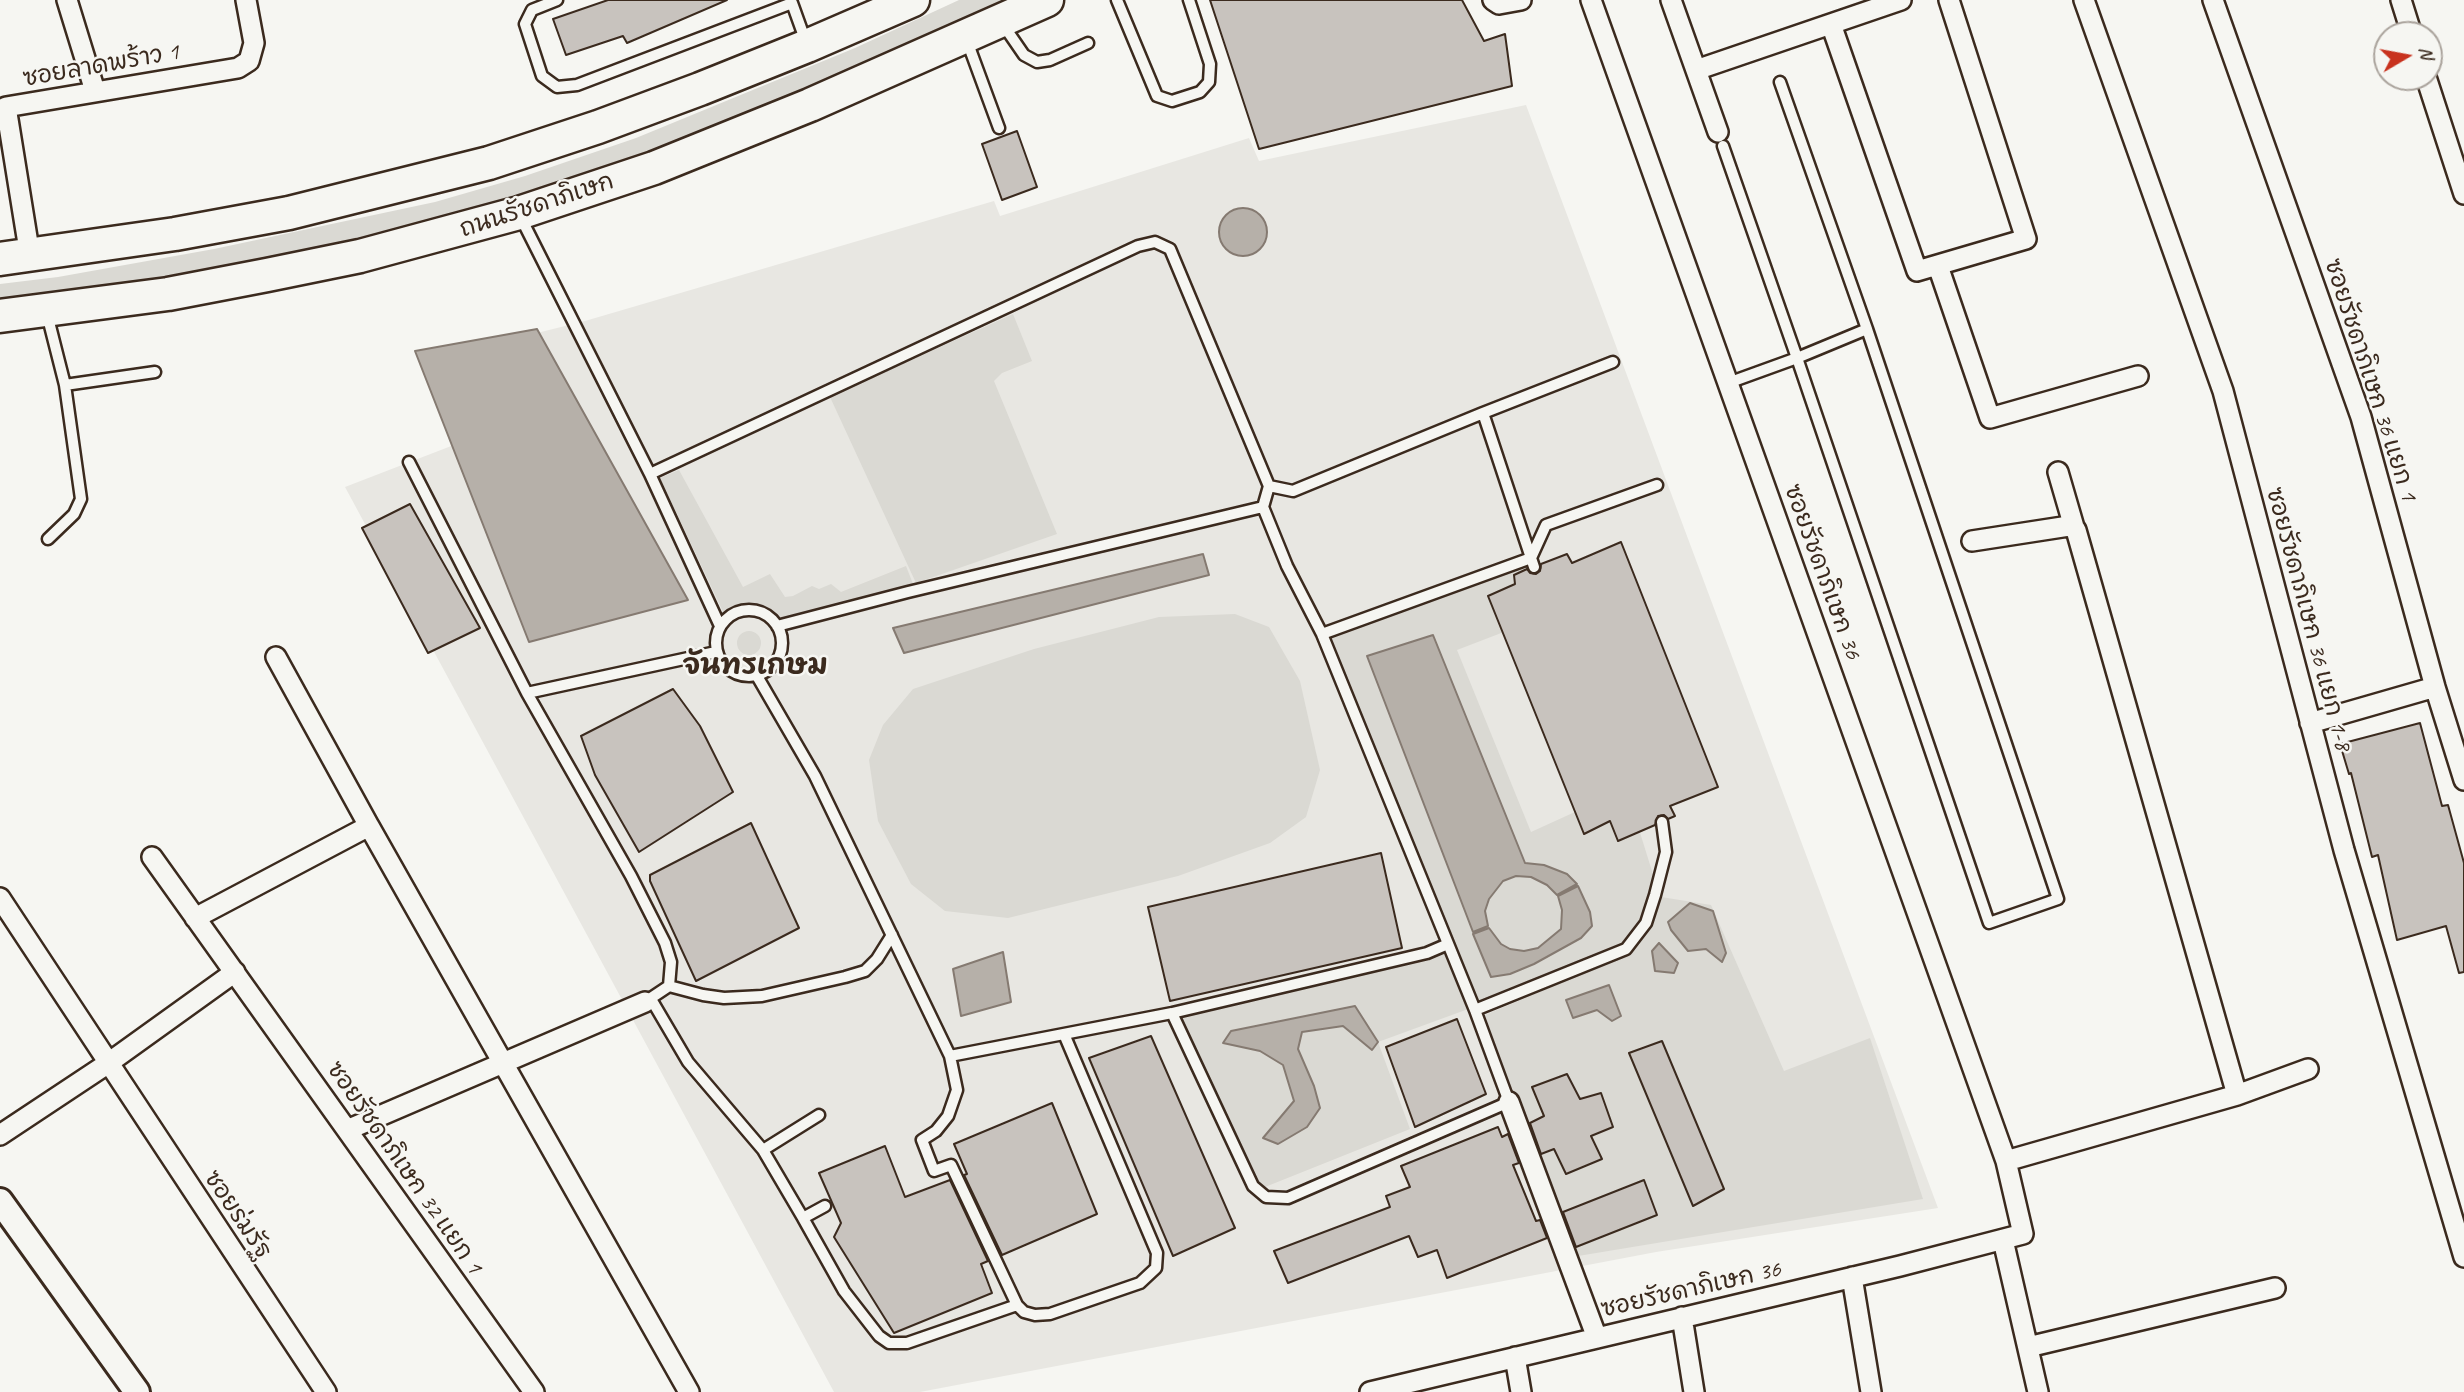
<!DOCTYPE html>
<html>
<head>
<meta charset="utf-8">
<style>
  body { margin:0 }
  #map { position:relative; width:2464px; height:1392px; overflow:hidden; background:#f6f6f2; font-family:Caveat,sans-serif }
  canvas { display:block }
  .north { position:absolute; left:2373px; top:21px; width:70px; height:70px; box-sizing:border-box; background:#f6f6f2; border:2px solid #aba49d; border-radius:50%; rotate:80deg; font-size:19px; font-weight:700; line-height:28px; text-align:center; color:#3b2a1e }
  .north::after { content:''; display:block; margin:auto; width:24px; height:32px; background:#c8321e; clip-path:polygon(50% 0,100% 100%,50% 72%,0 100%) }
</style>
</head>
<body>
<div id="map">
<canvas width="2464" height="1392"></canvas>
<div class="north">N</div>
</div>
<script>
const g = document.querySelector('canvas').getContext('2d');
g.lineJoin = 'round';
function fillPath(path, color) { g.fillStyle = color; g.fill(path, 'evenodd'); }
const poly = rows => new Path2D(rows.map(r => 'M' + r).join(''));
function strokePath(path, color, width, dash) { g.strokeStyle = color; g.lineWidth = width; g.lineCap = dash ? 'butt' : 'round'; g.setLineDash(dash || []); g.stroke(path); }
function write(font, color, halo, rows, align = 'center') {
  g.font = font + ' Caveat,"Playpen Sans Thai",sans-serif'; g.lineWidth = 5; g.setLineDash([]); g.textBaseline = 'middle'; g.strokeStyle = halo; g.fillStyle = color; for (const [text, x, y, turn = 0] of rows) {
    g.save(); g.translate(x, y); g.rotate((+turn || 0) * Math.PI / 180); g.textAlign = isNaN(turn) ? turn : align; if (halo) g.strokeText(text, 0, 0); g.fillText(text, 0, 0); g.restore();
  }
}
fillPath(poly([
  [1526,105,1938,1208,1656,1252,920,1392,834,1392,345,487,459,443,433,359,585,321,994,201,1000,216,1249,138,1259,161]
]), '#e8e7e2');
fillPath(poly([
  [959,0,1015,0,774,107,557,189,364,241,152,281,0,303,0,284,58,277,214,249,435,202,525,176,636,138,855,48],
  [1013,314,1032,361,1002,373,994,381,1057,534,916,583,830,397],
  [679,470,743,587,770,574,785,597,793,596,812,586,819,589,831,584,841,592,906,566,915,589,786,619,753,606,726,618,660,478],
  [1528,565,1548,615,1457,650,1531,832,1610,796,1637,823,1656,884,1642,922,1622,947,1478,1005,1327,636],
  [1235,614,1269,627,1300,681,1320,770,1306,817,1270,843,1178,876,1008,918,945,911,911,884,878,821,869,760,883,725,913,689,1034,649,1159,617],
  '737 643a12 12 0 1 1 24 0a12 12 0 1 1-24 0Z',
  [1661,897,1711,905,1784,1071,1870,1038,1923,1199,1572,1257,1485,1015,1630,954,1652,926],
  [1446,949,1471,1008,1378,1042,1410,1129,1260,1189,1180,1014,1429,957]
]), '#dad9d3');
const water = poly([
  '1219 232a24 24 0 1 1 48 0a24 24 0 1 1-48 0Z',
  [537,329,688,600,529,642,415,351,537,329],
  [1203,554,1209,575,904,653,893,628,1203,554],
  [1433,635,1525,863,1544,865,1567,874,1577,884,1557,895,1547,885,1531,877,1516,876,1503,881,1489,899,1485,911,1488,926,1473,932,1367,656,1433,635],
  [1578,886,1590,912,1592,926,1581,938,1534,964,1510,974,1491,977,1473,934,1489,928,1501,944,1510,949,1524,951,1538,948,1561,929,1562,910,1558,896,1578,886],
  [1690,903,1713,911,1726,953,1722,962,1706,949,1688,951,1671,930,1668,922,1690,903],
  [1659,943,1678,963,1674,973,1655,971,1652,951,1659,943],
  [1003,952,1011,1002,961,1016,953,969,1003,952],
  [1609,985,1621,1016,1612,1021,1597,1010,1573,1018,1566,1000,1609,985],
  [1355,1006,1378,1042,1372,1050,1343,1026,1302,1032,1298,1049,1314,1086,1320,1108,1307,1127,1278,1144,1263,1138,1294,1101,1283,1065,1260,1051,1223,1043,1231,1031,1355,1006]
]);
fillPath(water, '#b6b0a9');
strokePath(water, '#857a71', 2);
const building = poly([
  [608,0,727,0,627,43,623,36,566,55,553,19,608,0],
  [1210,0,1462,0,1484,41,1505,34,1512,86,1259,149,1210,0],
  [1017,131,1037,187,1002,200,982,144,1017,131],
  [410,504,480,628,428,653,362,528,410,504],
  [1621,542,1718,787,1670,806,1675,816,1668,819,1664,815,1658,816,1655,825,1618,841,1610,821,1584,834,1488,596,1515,584,1514,575,1527,569,1530,573,1536,574,1540,571,1541,564,1567,554,1572,563,1621,542],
  [673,689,700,726,733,792,639,852,595,775,581,736,673,689],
  [2420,723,2442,806,2448,805,2464,863,2464,972,2459,973,2446,926,2397,940,2378,855,2372,857,2351,773,2349,774,2340,744,2420,723],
  [751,823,799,928,696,981,650,881,650,875,751,823],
  [1381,853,1402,948,1170,1001,1148,907,1381,853],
  [1457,1019,1486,1094,1415,1127,1386,1047,1457,1019],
  [1151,1036,1235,1228,1173,1256,1089,1058,1151,1036],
  [1662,1041,1724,1189,1693,1206,1629,1053,1662,1041],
  [1567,1074,1580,1099,1601,1093,1613,1127,1591,1136,1602,1159,1566,1174,1554,1149,1541,1154,1530,1123,1544,1116,1532,1087,1567,1074],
  [1052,1103,1097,1214,1002,1255,964,1175,967,1174,954,1144,1052,1103],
  [1498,1127,1502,1137,1508,1134,1519,1163,1513,1165,1536,1221,1540,1220,1547,1238,1447,1278,1437,1250,1418,1257,1409,1236,1288,1283,1274,1251,1390,1207,1386,1196,1410,1187,1401,1166,1498,1127],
  [885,1146,905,1197,950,1180,988,1261,981,1264,992,1293,894,1333,834,1237,841,1223,819,1173,885,1146],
  [1644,1180,1657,1215,1576,1247,1563,1212,1644,1180]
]);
fillPath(building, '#c8c3be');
strokePath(building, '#3b2a1e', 2);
const service = poly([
  [557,0,532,10,525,24,542,76,557,87,577,85,792,3,806,42],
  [1117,0,1157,96,1172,101,1200,92,1209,82,1210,64,1189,0],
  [1002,23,1024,55,1037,62,1050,60,1088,43],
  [967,41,999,128],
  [1780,82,1867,329],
  [1723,146,1797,358,1989,923,2058,899,1867,329,1797,358,1728,383],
  [521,218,650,474,720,626],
  [47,314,65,385,155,372],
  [1483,413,1613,362],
  [409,462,527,693],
  [650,474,1138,246,1155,242,1170,249,1269,486],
  [48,539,74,514,81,499,65,385],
  [1531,558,1546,525,1657,485],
  '716 643a33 33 0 1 1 66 0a33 33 0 1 1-66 0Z',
  [777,626,908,592,1263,507],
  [1322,634,1531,558,1534,567],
  [757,676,815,776,950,1056,957,1090,948,1116,936,1131,922,1140,934,1171,951,1165,1017,1305,907,1343,889,1343,879,1336,844,1291,803,1218],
  [669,986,703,995,724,998,762,996,845,977,865,971,877,959,892,935],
  [651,999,688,1062,763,1150,819,1115],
  [645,1002,669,986,671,962,665,943,631,876,527,693,716,652],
  [1475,1010,1626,949,1646,923,1655,895,1666,852,1662,822],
  [1172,1013,1253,1186,1266,1197,1288,1198,1509,1102,1475,1010,1322,634,1287,566,1263,507,1269,486,1293,491,1483,413,1531,558],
  [950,1056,1172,1013,1427,953,1448,944],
  [763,1150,803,1218,825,1206],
  [1017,1305,1024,1312,1035,1315,1050,1314,1140,1283,1156,1268,1157,1253,1064,1034]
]);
const minor = poly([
  [67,0,95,91],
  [1493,0,1499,4,1521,0],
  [1671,0,1718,132],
  [2084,0,2223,391,2344,850,2464,1257],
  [2213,0,2361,417,2435,687,2464,780],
  [2401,0,2412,35],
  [1831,24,1917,271,2026,239,1949,0],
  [1696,70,1901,0],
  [2426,77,2464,194],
  [30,256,6,107,238,68,249,61,254,43,246,0],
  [1938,266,1990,418,2138,376],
  [2058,472,2074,527],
  [1972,541,2069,526,2076,530,2237,1095],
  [276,657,369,826],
  [2310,723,2435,687],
  [152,857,534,1392],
  [0,898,326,1392],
  [195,918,369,826,689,1392],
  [1509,1102,1597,1338],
  [347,1130,645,1002],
  [0,1135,107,1064,235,972],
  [2006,1161,2237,1095,2308,1069],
  [2003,1240,2038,1392],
  [1852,1277,1871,1392],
  [1682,1317,1694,1392],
  [2028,1347,2275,1288],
  [1515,1357,1521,1392],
  [1370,1392,1900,1266,2023,1234,2006,1161,1591,0]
]);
const tertiary = poly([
  [0,1201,137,1392]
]);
const primary = poly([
  [0,259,175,234,289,213,489,163,598,127,700,89,807,46,913,0],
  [0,316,168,294,267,275,360,256,519,213,654,168,810,105,1047,0]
]);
strokePath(service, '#3b2a1e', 15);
strokePath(minor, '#3b2a1e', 24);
strokePath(tertiary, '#3b2a1e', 30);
strokePath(primary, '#3b2a1e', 37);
strokePath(service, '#f6f6f2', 10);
strokePath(minor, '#f6f6f2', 19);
strokePath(tertiary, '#f6f6f2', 24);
strokePath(primary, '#f6f6f2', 32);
write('24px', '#3b2a1e', '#f6f6f2', [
  ["ซอยลาดพร้าว 1",101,66,-10],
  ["ถนนรัชดาภิเษก",537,206,-18],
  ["ซอยรัชดาภิเษก 36 แยก 1",2370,380,72],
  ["ซอยรัชดาภิเษก 36",1822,572,70],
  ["ซอยรัชดาภิเษก 36 แยก 1-8",2308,619,75],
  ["ซอยรัชดาภิเษก 32 แยก 1",404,1168,55],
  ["ซอยร่มรัฐ",237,1215,56],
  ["ซอยรัชดาภิเษก 36",1691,1290,-13]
]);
write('bold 28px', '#3b2a1e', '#f6f6f2', [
  ["จันทรเกษม",755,667]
]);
</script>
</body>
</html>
